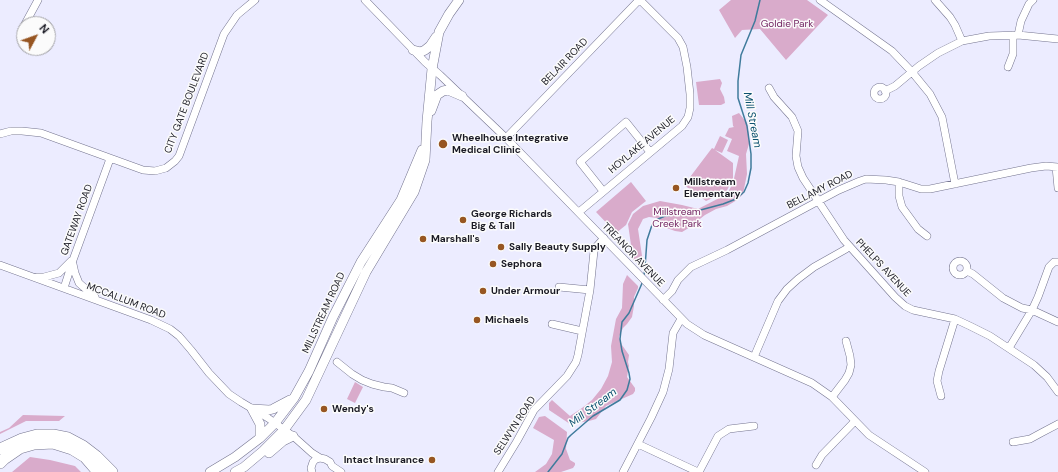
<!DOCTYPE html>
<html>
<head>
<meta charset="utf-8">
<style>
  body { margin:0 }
  #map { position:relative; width:1058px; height:472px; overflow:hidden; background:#ececff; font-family:"DM Sans",sans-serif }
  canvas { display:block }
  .north { position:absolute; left:16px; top:16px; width:40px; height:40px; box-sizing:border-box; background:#fbfbfb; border:1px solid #a1a1a5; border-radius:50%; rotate:49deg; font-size:11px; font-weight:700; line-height:16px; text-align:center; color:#1a1a24 }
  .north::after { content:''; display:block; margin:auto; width:14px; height:18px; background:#975622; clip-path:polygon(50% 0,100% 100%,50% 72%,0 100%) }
</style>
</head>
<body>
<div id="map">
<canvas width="1058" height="472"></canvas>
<div class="north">N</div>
</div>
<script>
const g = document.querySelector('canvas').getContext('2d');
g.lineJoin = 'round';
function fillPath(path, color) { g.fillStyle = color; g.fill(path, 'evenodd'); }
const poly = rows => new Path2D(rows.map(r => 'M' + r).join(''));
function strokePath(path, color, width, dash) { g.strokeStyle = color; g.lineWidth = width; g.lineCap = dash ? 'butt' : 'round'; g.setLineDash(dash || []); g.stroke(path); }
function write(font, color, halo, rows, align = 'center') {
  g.font = font + ' "DM Sans",sans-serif'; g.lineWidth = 3; g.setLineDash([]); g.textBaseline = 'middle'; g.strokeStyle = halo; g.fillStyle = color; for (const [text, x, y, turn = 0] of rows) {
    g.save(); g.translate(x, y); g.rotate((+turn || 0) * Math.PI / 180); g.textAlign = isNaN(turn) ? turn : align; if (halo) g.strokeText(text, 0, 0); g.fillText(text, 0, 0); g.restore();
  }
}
fillPath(poly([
  [731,0,807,0,828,15,786,60,760,29,742,30,735,38,719,10],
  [720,79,722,83,720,89,724,97,725,103,721,105,699,105,696,82],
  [739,113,747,123,749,137,749,144,746,154,747,174,743,194,737,200,727,206,716,209,705,215,687,229,682,232,675,231,664,227,660,224,657,218,649,217,643,219,638,229,644,269,633,259,628,224,633,214,643,206,660,201,682,205,698,209,727,194,733,183,739,156,727,151,732,139,725,136,729,128,734,127,733,126,732,116],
  [720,136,728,140,722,153,715,150,733,163,733,179,726,192,706,201,684,185,712,148,714,149],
  [631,182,646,201,632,212,626,225,616,233,596,212],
  [627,275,638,286,638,288,634,297,634,306,632,317,627,324,623,328,619,337,622,345,629,355,628,362,629,366,627,377,635,388,635,391,633,394,606,406,596,419,589,421,570,424,549,410,549,403,552,400,570,416,582,408,592,400,601,389,608,376,612,362,611,346,616,319,622,308,623,284],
  [355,382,363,387,355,403,347,399],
  [23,415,65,416,59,421,26,421,0,434,0,432,9,428],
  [545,416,567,432,566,449,570,460,575,463,575,465,573,468,561,472,535,472,546,464,552,454,554,440,533,428,539,417],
  [30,457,50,460,75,466,81,472,12,472]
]), '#d9abcb');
strokePath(poly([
  [644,275,645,267,647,240,652,225,656,220,665,216,693,212,723,204,736,199,744,192,748,183,751,168,751,154,747,126,738,98,738,81,741,55,755,21,760,0],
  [548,472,562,454,568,438,571,435,593,416,620,400,627,390,630,379,629,373,622,351,620,339,622,322,629,313,643,281]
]), '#3f7b9c', 1.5);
const minor = poly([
  [365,0,425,62,440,75,506,138,687,324,704,335,812,383,832,397,869,435,925,472],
  [820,0,892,51,912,72,930,94,942,117,955,184],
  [935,0,950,17,955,25,962,41],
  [25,24,38,0],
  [1018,35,1021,21,1029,4,1033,0],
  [1008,67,1013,54,1013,35],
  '874 93a6 6 0 1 1 12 0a6 6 0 1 1-12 0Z',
  [769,88,774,97,792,117,798,131,796,156,798,167,803,178,844,240,895,297,905,306,913,310,955,319,970,326,990,336,1034,365,1047,377,1058,392],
  [885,91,895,86,919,66,938,53,962,41,989,36,1018,35,1058,39],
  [0,134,11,131,22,131,41,133,143,170,155,171,166,168,175,161,179,156,224,34,237,15,255,0],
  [506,138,639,0],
  [1056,167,1058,188],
  [899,182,899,196,902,207,918,229,927,236],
  [603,191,580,162,626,122,650,152],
  [579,212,682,126,688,117,690,108,690,94,687,67,683,47,678,38,640,0],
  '953 268a7 7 0 1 1 14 0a7 7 0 1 1-14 0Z',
  [73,264,75,273,79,283,95,297],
  [0,265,151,320,170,329,179,336,191,350,209,373,229,394,241,402,268,418,293,436,312,453,320,458,325,459,330,462,332,466,341,472],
  [967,271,973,274,1003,298,1022,308,1032,310,1038,297,1049,267,1054,262,1058,262],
  [37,277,44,277,59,273,71,261],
  [559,287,590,290],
  [64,288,73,260,110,159],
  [663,300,672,291,678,280,691,267,727,250,839,190,860,181,866,179,886,180,899,182,921,189,930,189,1031,168,1046,166,1058,167],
  [552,324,582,331],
  [1009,348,1032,310,1058,322],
  [754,357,778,301,787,289,798,279,814,267,846,249],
  [337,362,352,374,362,380,372,384,384,387,392,388,404,393],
  [941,396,937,381,939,371,955,319],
  [832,397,845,380,849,373,851,365,850,356,846,341],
  [1013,442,1030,439,1041,433,1058,424],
  [638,444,698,472],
  [816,465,822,455,855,421],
  [312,472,311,468,313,462,316,459,320,458],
  [498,472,517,441,534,410,567,376,576,362,578,355,590,290,594,251,596,247,604,238],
  [623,472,651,418,663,392,669,369,673,333,681,319],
  [699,472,718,436,729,429,754,426]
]);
const major = poly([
  [413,50,421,52,425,50,430,46,436,37],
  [431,111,437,95,443,91,448,90,462,96],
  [252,409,269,410,273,409,290,400],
  [252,409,260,424,260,438],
  [269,453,283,441,293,436],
  [210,472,235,457,260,438,275,423,294,398,309,371,333,317,361,262,401,200,422,150],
  [235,472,244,467,263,451,284,430,306,400,366,272,414,192,425,160,427,121,432,69,439,32,449,14,459,0]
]);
const highway = poly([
  [0,449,22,439,37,435,53,435,68,438,83,446,96,456,112,472],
  [0,463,4,459,20,448,34,444,53,443,72,449,85,457,98,472]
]);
strokePath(minor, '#74748f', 8);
strokePath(major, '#74748f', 10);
strokePath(highway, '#74748f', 12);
strokePath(minor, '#fff', 7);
strokePath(major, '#fff', 9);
strokePath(highway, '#fff', 11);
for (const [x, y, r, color] of [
  [443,144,5,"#975622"],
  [676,188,4,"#975622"],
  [463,220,4,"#975622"],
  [423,239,4,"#975622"],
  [501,247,4,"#975622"],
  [493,264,4,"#975622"],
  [483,291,4,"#975622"],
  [477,320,4,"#975622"],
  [324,409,4,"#975622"],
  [432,460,4,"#975622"]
]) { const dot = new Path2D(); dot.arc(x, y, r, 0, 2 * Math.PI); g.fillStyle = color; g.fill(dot); strokePath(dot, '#fbfbfb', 1.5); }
write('10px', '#712260', '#fbfbfb', [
  ["Goldie Park",787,24],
  ["Millstream",677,212],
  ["Creek Park",677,224]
]);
write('10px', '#1a1a24', '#fbfbfb', [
  ["BELAIR ROAD",565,62,-46],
  ["CITY GATE BOULEVARD",187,103,-69],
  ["HOYLAKE AVENUE",642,145,-40],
  ["BELLAMY ROAD",820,190,-27],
  ["GATEWAY ROAD",77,220,-70],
  ["TREANOR AVENUE",633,255,46],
  ["PHELPS AVENUE",883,268,47],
  ["MCCALLUM ROAD",126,301,21],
  ["MILLSTREAM ROAD",324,313,-65],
  ["SELWYN ROAD",515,426,-57]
]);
write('bold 10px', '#1a1a24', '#fbfbfb', [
  ["Wheelhouse Integrative",452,138],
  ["Medical Clinic",452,150],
  ["Millstream",684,182],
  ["Elementary",684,194],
  ["George Richards",471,214],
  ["Big & Tall",471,226],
  ["Marshall's",431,239],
  ["Sally Beauty Supply",509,247],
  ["Sephora",501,264],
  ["Under Armour",491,291],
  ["Michaels",485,320],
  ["Wendy's",332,409],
  ["Intact Insurance",424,460,"right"]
], 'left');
write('italic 11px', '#0b516f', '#fbfbfb', [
  ["Mill Stream",752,120,79],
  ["Mill Stream",593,408,-37]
]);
</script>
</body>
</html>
